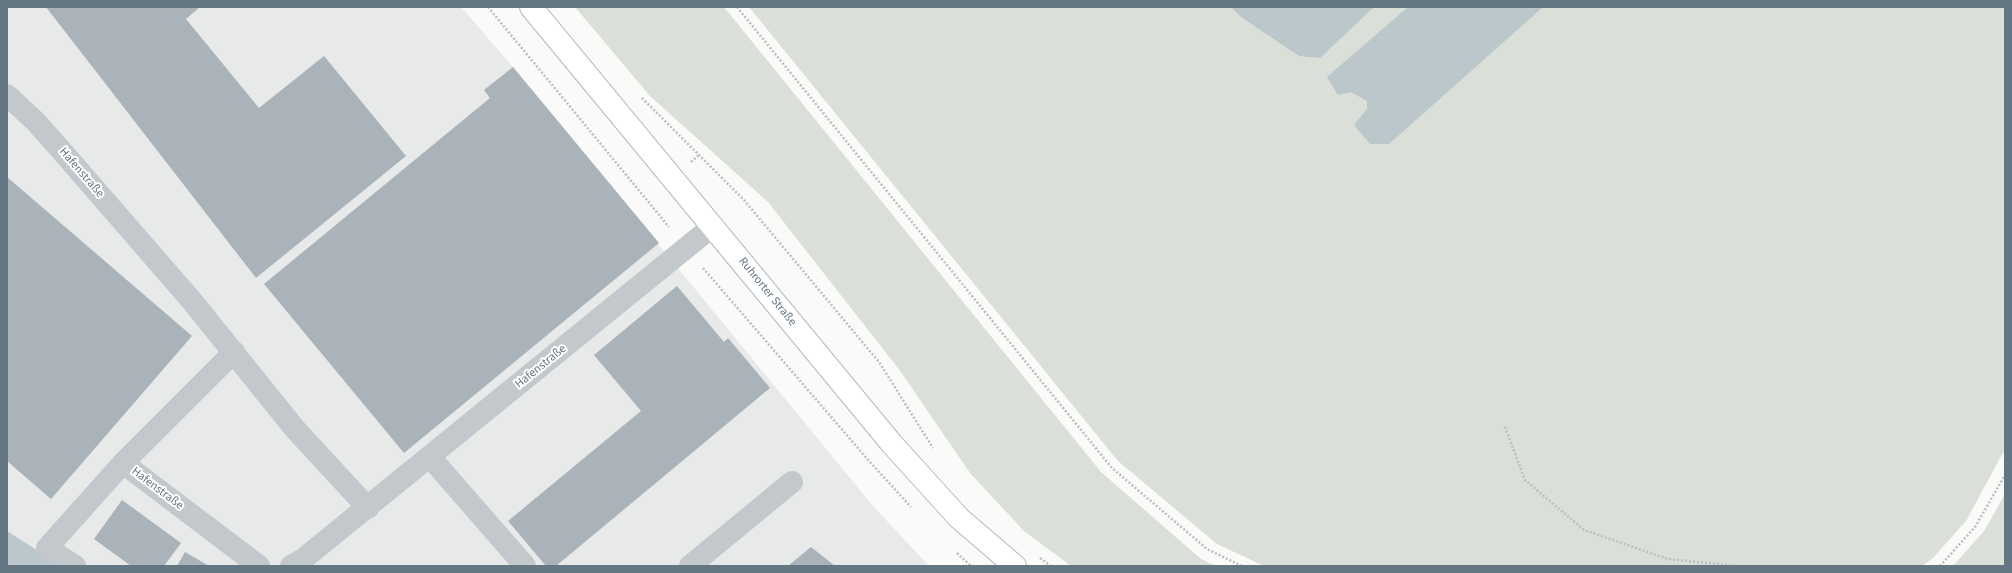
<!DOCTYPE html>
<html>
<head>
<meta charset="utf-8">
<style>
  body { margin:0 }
  #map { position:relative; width:2012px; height:573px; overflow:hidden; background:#fafaf8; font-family:"Source Sans 3",sans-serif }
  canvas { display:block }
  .frame { position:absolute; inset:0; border:8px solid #657683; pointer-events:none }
</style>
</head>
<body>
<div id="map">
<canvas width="2012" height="573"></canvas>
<div class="frame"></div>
</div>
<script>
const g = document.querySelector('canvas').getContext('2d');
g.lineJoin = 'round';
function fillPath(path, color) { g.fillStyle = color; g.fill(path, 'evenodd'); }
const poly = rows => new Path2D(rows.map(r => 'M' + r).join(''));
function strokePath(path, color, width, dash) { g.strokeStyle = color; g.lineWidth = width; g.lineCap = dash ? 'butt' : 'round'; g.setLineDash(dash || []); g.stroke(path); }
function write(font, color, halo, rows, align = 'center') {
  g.font = font + ' "Source Sans 3",sans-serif'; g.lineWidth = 4; g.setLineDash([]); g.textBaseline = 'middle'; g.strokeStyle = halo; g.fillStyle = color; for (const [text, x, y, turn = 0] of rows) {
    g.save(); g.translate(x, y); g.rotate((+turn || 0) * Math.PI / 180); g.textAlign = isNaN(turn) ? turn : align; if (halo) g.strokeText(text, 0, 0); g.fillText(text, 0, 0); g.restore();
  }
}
fillPath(poly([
  [7,7,461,7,513,67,873,506,929,566,62,566,7,531]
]), '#e8e9e9');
fillPath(poly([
  [575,7,724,7,1101,472,1201,559,1216,566,1071,566,1024,531,970,473,901,372,768,202,650,96],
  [749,7,2005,7,2005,449,1966,521,1933,558,1922,566,1264,566,1217,544,1118,461],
  [2005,494,2005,566,1953,566,1984,531]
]), '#dadfd7');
fillPath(poly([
  [1231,7,1374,7,1320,58,1299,56,1241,17],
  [1408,7,1543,7,1389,144,1370,144,1354,125,1367,109,1367,101,1351,92,1338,95,1327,77],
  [7,531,62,566,7,566]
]), '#bbc7cb');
fillPath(poly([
  [46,7,200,7,186,19,259,108,324,56,406,156,256,278],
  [513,67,659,243,404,453,264,284,490,98,484,90],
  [7,177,192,336,51,499,7,461],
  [677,286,724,342,728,338,770,388,556,566,546,566,508,521,641,411,594,355],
  [122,500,181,543,164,566,131,566,94,539],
  [811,547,835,566,788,566],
  [185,552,209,566,177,566]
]), '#aab3b9');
const major = poly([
  [531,7,892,444,959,518,1015,566]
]);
strokePath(major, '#b5babe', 24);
strokePath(poly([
  [488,7,669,227],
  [737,7,1112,468,1207,549,1242,566],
  [642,98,744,200,879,362,933,448],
  [691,162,699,155],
  [703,268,869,461,911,507],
  [1505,427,1525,480,1584,530,1668,559,1736,566],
  [957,553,971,566],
  [1040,558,1051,566],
  [1940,566,1975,527,2005,475]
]), '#bbbfc2', 2.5, [2, 2]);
strokePath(poly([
  [7,95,36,122,67,157,192,301,295,429,368,508],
  [234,352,123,463,259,566],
  [430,457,525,566],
  [75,566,47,548,123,463],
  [291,566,302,560,713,226],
  [690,566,792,482]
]), '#c3c8cc', 22);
strokePath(major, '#fff', 22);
write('12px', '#657683', '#fff', [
  ["Hafenstraße",81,173,49],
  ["Ruhrorter Straße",767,292,51],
  ["Hafenstraße",541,367,-39],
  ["Hafenstraße",157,489,37]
]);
</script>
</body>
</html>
